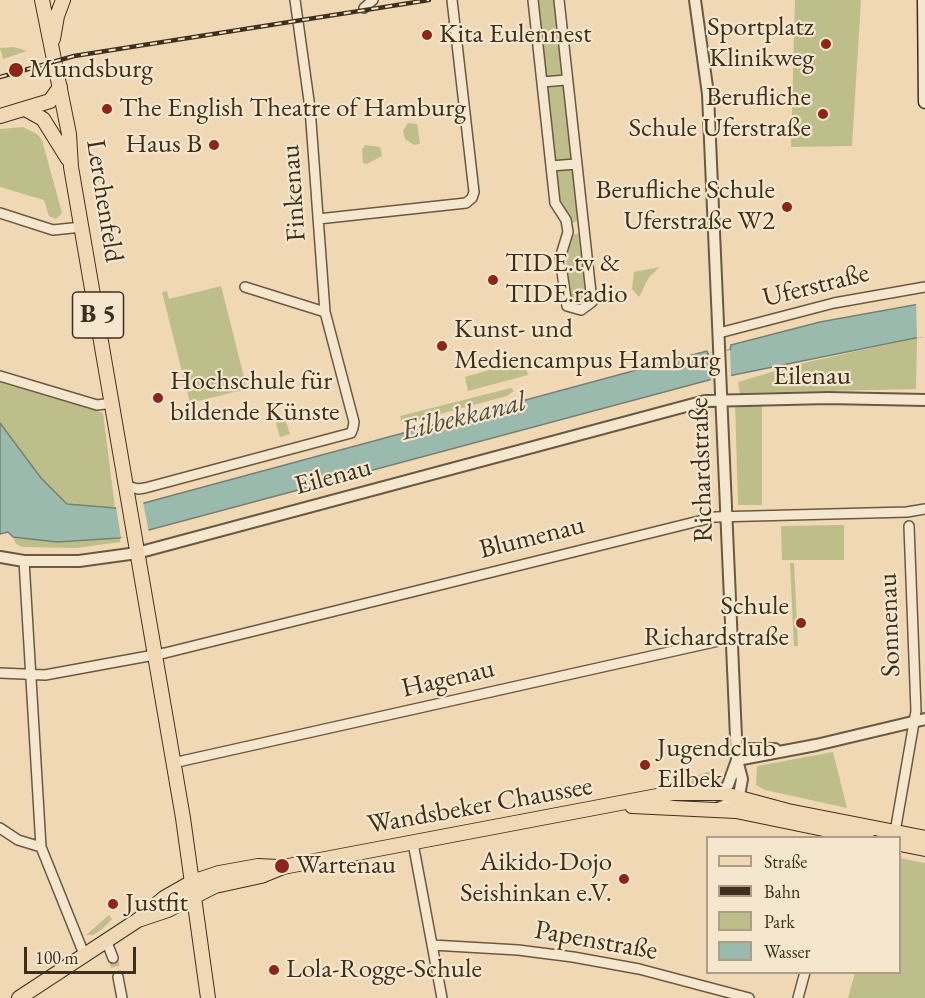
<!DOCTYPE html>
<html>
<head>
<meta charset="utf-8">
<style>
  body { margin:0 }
  #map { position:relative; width:925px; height:998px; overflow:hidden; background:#f0d8b4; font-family:"EB Garamond",serif }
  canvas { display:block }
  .legend { position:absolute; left:706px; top:836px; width:195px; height:138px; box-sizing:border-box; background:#f5e6ce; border:2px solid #ab9d87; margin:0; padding:8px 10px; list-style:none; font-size:18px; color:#3d2f1c }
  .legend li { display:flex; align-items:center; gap:12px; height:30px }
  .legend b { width:30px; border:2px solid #ab9d87 }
  .scale { position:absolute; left:24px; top:947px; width:112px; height:27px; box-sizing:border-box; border:3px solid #3d2f1c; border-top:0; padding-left:8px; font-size:18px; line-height:21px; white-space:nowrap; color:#3d2f1c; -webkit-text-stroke:4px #f5e6ce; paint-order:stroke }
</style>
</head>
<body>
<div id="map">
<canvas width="925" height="998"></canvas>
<ul class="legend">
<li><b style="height:8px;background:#f0d8b4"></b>Straße</li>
<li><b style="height:8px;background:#3d2f1c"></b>Bahn</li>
<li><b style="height:16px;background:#bdbe8a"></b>Park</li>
<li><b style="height:16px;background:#9abaad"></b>Wasser</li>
</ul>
<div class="scale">100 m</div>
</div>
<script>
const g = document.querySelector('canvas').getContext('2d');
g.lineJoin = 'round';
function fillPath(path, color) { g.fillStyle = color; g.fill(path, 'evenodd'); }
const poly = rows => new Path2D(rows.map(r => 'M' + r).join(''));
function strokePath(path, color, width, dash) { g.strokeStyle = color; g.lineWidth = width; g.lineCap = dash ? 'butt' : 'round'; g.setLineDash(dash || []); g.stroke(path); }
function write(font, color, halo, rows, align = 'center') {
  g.font = font + ' "EB Garamond",serif'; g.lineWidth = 4.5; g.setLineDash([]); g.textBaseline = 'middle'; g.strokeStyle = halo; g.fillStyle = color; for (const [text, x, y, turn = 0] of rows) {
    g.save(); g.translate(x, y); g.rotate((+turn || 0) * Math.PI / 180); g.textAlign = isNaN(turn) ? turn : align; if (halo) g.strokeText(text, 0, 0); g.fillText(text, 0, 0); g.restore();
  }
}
fillPath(poly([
  [535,0,555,0,564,73,559,76,545,78],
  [795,0,861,0,852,146,791,147],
  [14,47,27,51,3,59,0,48],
  [563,83,565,100,567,100,565,103,568,135,572,136,571,161,559,162,555,157,547,84],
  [408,123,417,124,420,144,414,145,405,139,403,131],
  [23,127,37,134,42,140,62,213,56,219,49,216,44,200,0,187,0,129],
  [365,145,380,147,382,156,367,164,363,163,362,150],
  [572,168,577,185,574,186,580,220,570,224,558,204,555,185,556,170],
  [582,233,584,248,581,249,586,297,589,301,568,304,571,298,567,261,563,261,572,235],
  [660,267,649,277,639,297,632,289,634,272],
  [221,286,247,389,190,403,162,292,167,291,169,299],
  [917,338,916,389,740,393,738,382,799,364],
  [524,360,528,375,468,391,465,377],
  [0,379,103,413,115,508,68,504,41,478,0,423],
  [511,388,514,391,507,396,402,424,400,416],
  [735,401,762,401,762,505,738,505],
  [279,418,285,419,290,434,280,437,276,423],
  [844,525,844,560,782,560,781,526],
  [13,537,57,542,119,538,121,542,76,548,22,547,16,544],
  [790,563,794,563,798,646,794,646],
  [833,752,847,808,765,790,756,785,757,766],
  [710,771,713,772,709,785,684,783,684,780],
  [900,858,925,863,925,998,848,998,855,973,900,972],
  [109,915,112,919,101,930,93,935,86,935]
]), '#bdbe8a');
const water = poly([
  [925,303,925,336,709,380,119,538,57,542,13,537,8,532,0,534,0,423,41,478,67,504,115,508,144,503,707,351,708,354,730,350,731,345,820,322,925,303]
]);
fillPath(water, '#9abaad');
strokePath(water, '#758273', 1.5);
fillPath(poly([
  [916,300,925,300,925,337,917,338],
  [730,350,731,378,711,381,709,353],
  [143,502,149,533,121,538,116,507]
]), '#f0d8b4');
strokePath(poly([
  [113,958,118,977]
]), '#ccb696', 9, [9, 4.5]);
const minor = poly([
  [533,0,555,203,566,220,568,232,560,258,567,306,581,310,592,302,559,0],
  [364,8,373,0],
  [542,82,566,80],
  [551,166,576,164],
  [0,213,53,230,82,227],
  [318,219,466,203,472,198,474,192,452,0],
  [245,287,325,312],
  [719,333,834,303,925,287],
  [0,376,97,405,113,403],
  [127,486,138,489,145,488,351,433,353,428,354,422,325,312,310,108,295,0],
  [24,561,41,847,84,954],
  [0,673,45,675,165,653,715,517,907,512,925,509],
  [173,763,732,638],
  [0,828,18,840,41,847],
  [895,832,916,711,909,526],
  [413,843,442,998],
  [106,940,113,958],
  [432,945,518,950,573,957,639,969,749,998],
  [118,977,122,998],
  [798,998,805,972]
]);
const tertiary = poly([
  [695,0,708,94,737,760,742,779,738,801,718,808],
  [0,557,24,561,79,561,137,553,705,401,828,398,925,400],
  [737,749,775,749],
  [737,760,816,745,925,719],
  [721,793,728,785,737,760]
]);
const secondary = poly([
  [924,0,925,102]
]);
const primary = poly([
  [42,0,69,134,71,167,183,818,208,998],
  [53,39,57,16,63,0],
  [25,109,43,119,68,159],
  [0,116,50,101,60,87],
  [632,806,736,811,867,838],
  [900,844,925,849],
  [138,920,168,910,215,886,261,876,283,867,673,793,721,793,788,811,925,838],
  [19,998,138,920,164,898,192,882,219,873,258,866,278,867]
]);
strokePath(minor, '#6a5942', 12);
strokePath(tertiary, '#6a5942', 14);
strokePath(secondary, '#3d2f1c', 15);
strokePath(primary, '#3d2f1c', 16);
strokePath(minor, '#f5e6ce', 9);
strokePath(tertiary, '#f5e6ce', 10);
strokePath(secondary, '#f5e6ce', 12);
strokePath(primary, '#f0d8b4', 14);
const rail = poly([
  [0,77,74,56,429,0]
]);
strokePath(rail, '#3d2f1c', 4.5);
strokePath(rail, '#f5e6ce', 2, [7]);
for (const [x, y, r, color] of [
  [427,35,6,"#8f2418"],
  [826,44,6,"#8f2418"],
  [16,70,8,"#8f2418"],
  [107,109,6,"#8f2418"],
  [823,114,6,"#8f2418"],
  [214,145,6,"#8f2418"],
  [787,207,6,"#8f2418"],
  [493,280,6,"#8f2418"],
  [442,346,6,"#8f2418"],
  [158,398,6,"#8f2418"],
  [801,623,6,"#8f2418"],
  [645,765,6,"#8f2418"],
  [282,866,8,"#8f2418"],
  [624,879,6,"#8f2418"],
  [113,904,6,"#8f2418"],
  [274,970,6,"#8f2418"]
]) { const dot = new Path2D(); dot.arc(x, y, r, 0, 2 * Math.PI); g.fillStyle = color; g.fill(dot); strokePath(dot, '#f5e6ce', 2); }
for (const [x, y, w] of [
  [98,315,51]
]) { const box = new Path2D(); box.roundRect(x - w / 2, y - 23, w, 46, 4.5); g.fillStyle = '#f5e6ce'; g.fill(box); strokePath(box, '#3d2f1c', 1.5); }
write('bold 26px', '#3d2f1c', null, [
  ["B 5",98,315]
]);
write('27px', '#3d2f1c', '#f5e6ce', [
  ["Sportplatz",814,28,"right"],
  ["Klinikweg",814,59,"right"],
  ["Kita Eulennest",439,35],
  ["Mundsburg",29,70],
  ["Berufliche",811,98,"right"],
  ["Schule Uferstraße",811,129,"right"],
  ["The English Theatre of Hamburg",119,109],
  ["Haus B",202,145,"right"],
  ["Berufliche Schule",775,191,"right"],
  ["Uferstraße W2",775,222,"right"],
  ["TIDE.tv &",505,264],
  ["TIDE.radio",505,295],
  ["Kunst- und",454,330],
  ["Mediencampus Hamburg",454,361],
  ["Hochschule für",170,382],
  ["bildende Künste",170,413],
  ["Schule",789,607,"right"],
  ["Richardstraße",789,638,"right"],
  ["Jugendclub",657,749],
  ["Eilbek",657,780],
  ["Aikido-Dojo",612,863,"right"],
  ["Seishinkan e.V.",612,894,"right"],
  ["Wartenau",296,866],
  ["Justfit",125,904],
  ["Lola-Rogge-Schule",286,970]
], 'left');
write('27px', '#3d2f1c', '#f5e6ce', [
  ["Finkenau",294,193,-94],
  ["Lerchenfeld",104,201,81],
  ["Uferstraße",816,286,-14],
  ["Eilenau",812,377],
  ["Richardstraße",702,470,-92],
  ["Eilenau",333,477,-15],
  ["Blumenau",532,538,-14],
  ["Sonnenau",890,625,-92],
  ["Hagenau",448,679,-13],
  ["Wandsbeker Chaussee",480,806,-10],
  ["Papenstraße",596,941,10]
]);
write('italic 28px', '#504b39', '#f5e6ce', [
  ["Eilbekkanal",464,417,-14]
]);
</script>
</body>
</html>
